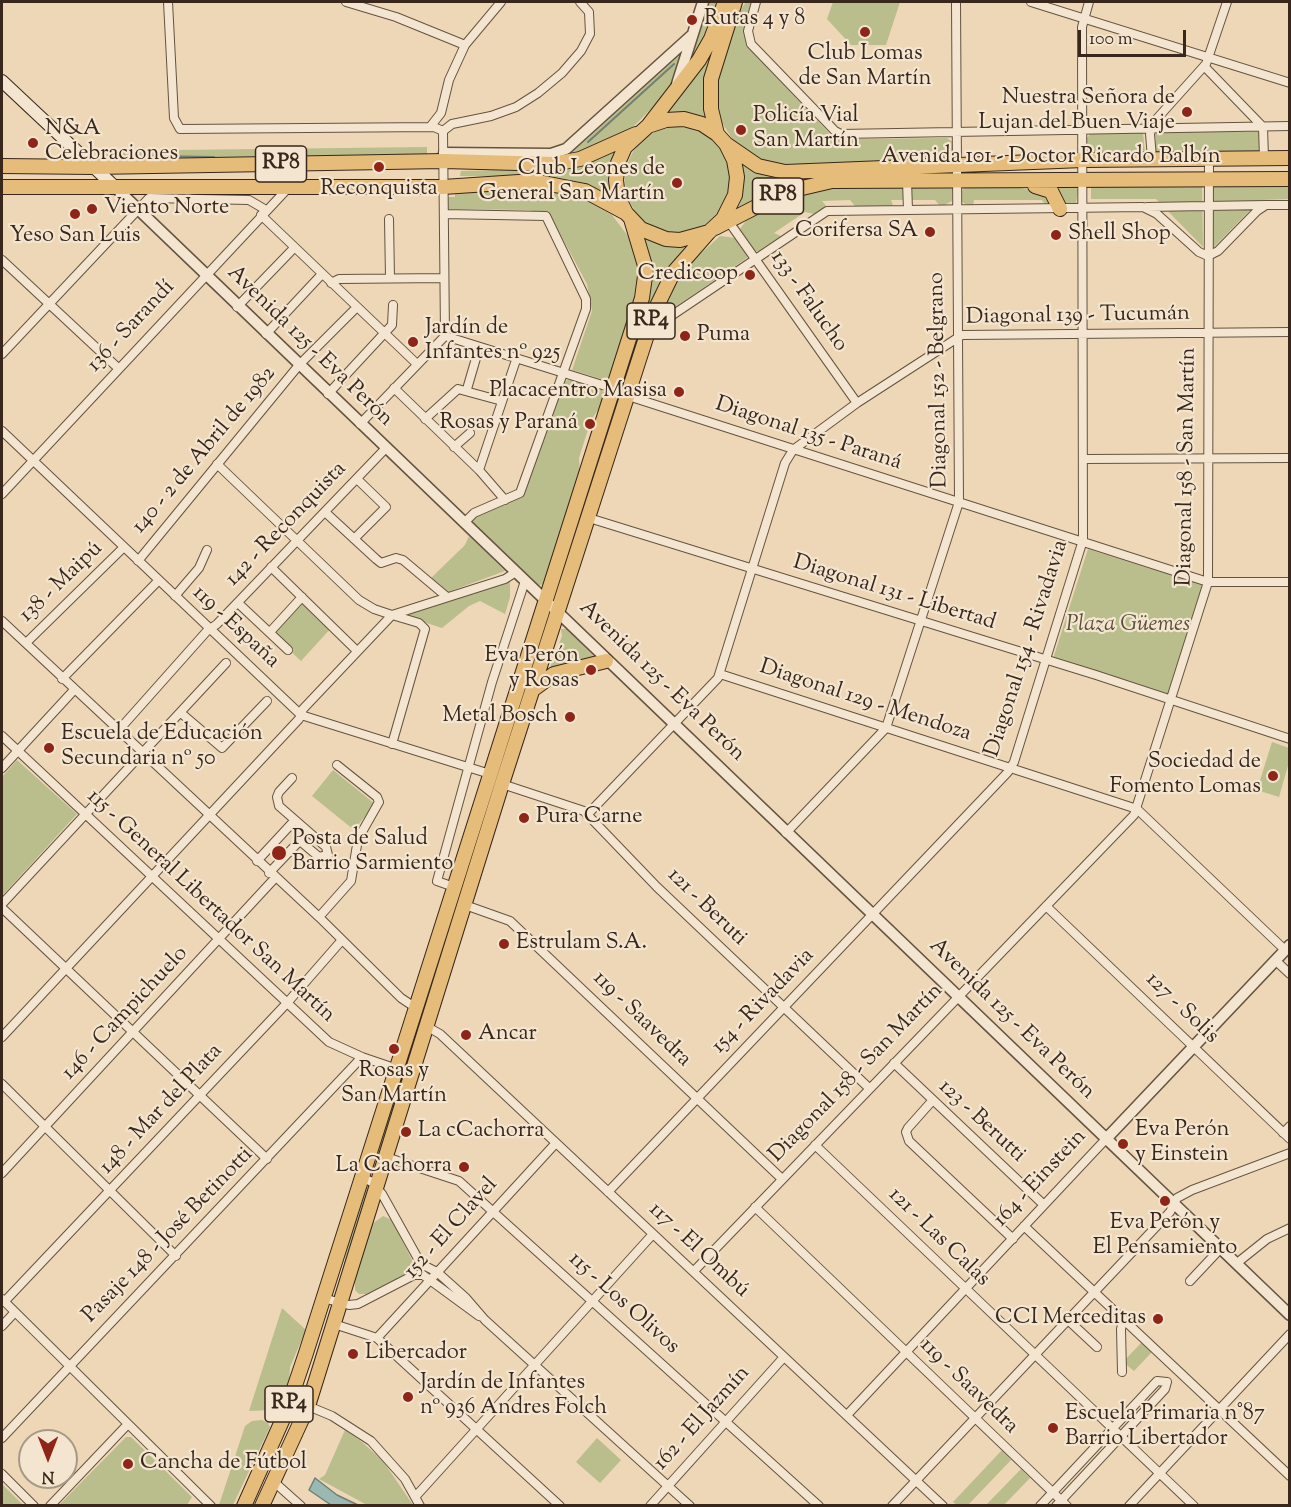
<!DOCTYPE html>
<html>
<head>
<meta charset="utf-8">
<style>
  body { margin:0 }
  #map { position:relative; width:1291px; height:1507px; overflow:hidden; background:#edd7b6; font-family:"Sorts Mill Goudy",serif }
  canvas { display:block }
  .frame { position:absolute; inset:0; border:3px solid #38271a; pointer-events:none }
  .north { position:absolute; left:18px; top:1429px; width:60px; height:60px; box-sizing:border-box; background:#f3e5d0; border:2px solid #a89987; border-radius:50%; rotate:180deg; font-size:16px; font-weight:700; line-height:24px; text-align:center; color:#38271a }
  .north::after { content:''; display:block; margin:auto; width:21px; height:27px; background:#8f2418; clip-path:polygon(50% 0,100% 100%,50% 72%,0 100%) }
  .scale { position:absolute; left:1078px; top:30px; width:108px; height:27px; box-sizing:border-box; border:3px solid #38271a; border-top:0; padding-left:8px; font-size:18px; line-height:21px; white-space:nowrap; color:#38271a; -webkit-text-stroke:4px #f3e5d0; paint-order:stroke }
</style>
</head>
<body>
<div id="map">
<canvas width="1291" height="1507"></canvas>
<div class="frame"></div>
<div class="north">N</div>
<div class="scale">100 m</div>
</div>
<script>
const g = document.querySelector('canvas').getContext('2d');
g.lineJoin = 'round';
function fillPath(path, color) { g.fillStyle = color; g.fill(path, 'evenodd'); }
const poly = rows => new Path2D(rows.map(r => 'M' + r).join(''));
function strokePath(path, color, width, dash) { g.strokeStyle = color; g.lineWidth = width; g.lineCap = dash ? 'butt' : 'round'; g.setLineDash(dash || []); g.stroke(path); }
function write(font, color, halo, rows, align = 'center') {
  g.font = font + ' "Sorts Mill Goudy",serif'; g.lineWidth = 4.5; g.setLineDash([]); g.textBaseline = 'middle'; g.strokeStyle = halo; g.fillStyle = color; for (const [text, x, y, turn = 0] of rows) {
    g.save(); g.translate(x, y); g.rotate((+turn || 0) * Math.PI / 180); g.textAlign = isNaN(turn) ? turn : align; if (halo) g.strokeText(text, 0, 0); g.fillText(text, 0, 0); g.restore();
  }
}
fillPath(poly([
  [708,2,718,2,703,43,685,72],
  [746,2,752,2,751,50,831,135,844,139,947,138,954,143,954,157,952,159,769,168,736,145,721,121,716,106,718,72,737,15],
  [833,2,900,2,886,45,851,45,827,19],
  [719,29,709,122,662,115,695,77],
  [682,51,670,90,635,125,611,140,575,156,551,157],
  '625 180a53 53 0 1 1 106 0a53 53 0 1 1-106 0Z',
  [1155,131,1262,132,1261,152,1156,153],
  [1091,133,1143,133,1145,152,1145,154,1086,153,1086,139],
  [621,145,610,165,609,182,613,200,585,183,557,177,460,176,461,171,551,169],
  [427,147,427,158,104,162,92,151],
  [738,157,771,176,944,171,944,174,845,176,732,215],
  [1202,183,1203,247,1156,199,1091,199,1091,184],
  [1213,184,1289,184,1289,199,1260,200,1213,248],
  [840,185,952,185,952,201,941,207,935,200,891,200,893,206,855,206,850,200,822,201,827,207,814,214,805,212,774,233,781,236,758,251,754,251,739,230,746,221,781,201],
  [966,186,1021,188,1047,194,1054,202,1046,206,1042,200,974,200,973,206,969,206,960,201,960,193],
  [526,187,584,199,612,215,628,236,637,261,637,292,611,377,601,379,572,370,592,311,587,284,550,215,529,210,448,209,448,197,455,197,455,190],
  [1052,187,1075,187,1078,189,1076,204,1066,205],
  [642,236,669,247,695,242,672,264,651,300,561,588,558,590,650,270,649,254],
  [720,236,735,238,747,254,747,258,672,309,666,309,664,304,687,266],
  [572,379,600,388,604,393,602,404,591,420,579,458,580,475,543,584,536,587,470,523,476,515,518,498,557,394,565,381],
  [469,536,505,571,448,592,431,578,465,545],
  [1088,549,1205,586,1168,702,1051,665],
  [510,580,510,597,505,614,480,601,469,606,442,628,402,615],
  [302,597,332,627,301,661,270,632],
  [561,629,567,629,596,659,549,670,562,636],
  [543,633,420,1030,406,1060,541,636],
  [1272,742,1289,748,1289,762,1279,797,1257,790],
  [17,760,77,814,2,896,2,777],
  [333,770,375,804,354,830,312,796],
  [395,1094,387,1129,372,1173,370,1169],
  [365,1182,370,1185,341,1276,356,1211],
  [383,1216,392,1220,415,1266,410,1272,367,1294,359,1294,355,1290,355,1278,372,1224],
  [282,1308,306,1330,290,1367,288,1395,282,1404,271,1410,249,1411],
  [1142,1342,1152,1352,1134,1371,1123,1362],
  [262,1420,268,1423,270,1427,233,1505,219,1505,245,1426,252,1421],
  [345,1430,362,1442,383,1461,413,1505,367,1505,319,1479,325,1475],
  [126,1437,131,1437,192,1497,187,1505,59,1505],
  [597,1438,621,1460,600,1483,576,1462],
  [1002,1450,1011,1460,968,1505,957,1505,953,1502],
  [1021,1469,1030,1478,1004,1505,986,1505],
  [2,1484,23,1505,2,1505]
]), '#babe8c');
const water = poly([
  [315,1478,337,1495,358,1505,331,1505,309,1490,315,1478]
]);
fillPath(water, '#99b9b2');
strokePath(water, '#727f75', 1.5);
strokePath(poly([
  [588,142,674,64],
  [143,148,153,156,214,157]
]), '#727f75', 2);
const minor = poly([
  [168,2,174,118,180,129,434,127,443,131,452,124,491,116,516,107,538,93,562,73,581,51,590,34,589,12,580,2],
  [346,2,396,17,465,45],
  [756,2,748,31,751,44,835,131,841,134,1290,126],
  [1031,2,1290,83],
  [1204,66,1263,127,1264,158],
  [430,127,441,113,449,80,465,45,501,2],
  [1152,158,1150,134,1153,123,1206,64,1227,2],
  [907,181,908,210],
  [1147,207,1266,205],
  [444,214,546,216,586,299,586,309,520,493,474,513,464,523],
  [261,215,417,364],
  [389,219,390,278],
  [729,222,857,403],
  [2,260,118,368],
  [331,283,339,279,444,278],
  [237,307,294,248],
  [655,310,674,314,827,211,1143,207,1157,214,1199,252,1208,256,1218,251,1257,211,1266,205,1290,205],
  [266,334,322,274],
  [445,336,612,388],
  [2,354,149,198,249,200,266,210],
  [394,388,479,470],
  [467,389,479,348],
  [328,394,392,325,393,305],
  [628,396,1208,582,1290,582],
  [425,419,458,389,502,401],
  [360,424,445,336,443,131],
  [2,431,301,715,490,774],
  [454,447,470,433],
  [1084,459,1290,458],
  [217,464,359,600,374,609,392,615,505,579,516,572],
  [2,494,290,186],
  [505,500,479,470,516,360],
  [325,512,376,559,381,563,396,558,403,560,447,597],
  [589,518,1096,675,1290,739],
  [354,539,386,507,357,479],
  [138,561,299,365,357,307],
  [271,567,356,650],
  [175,596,199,568,207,550],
  [238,603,288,650],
  [2,621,319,917,401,998,416,1008],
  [270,632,302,597],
  [26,643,124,547],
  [720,674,1137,809,1285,950],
  [62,679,159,580],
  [181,713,222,748,267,701],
  [118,731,207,631,217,624,385,449],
  [2,736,329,1042,362,1057,412,1074],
  [2,768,74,690],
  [292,778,279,792,277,797,279,806,326,847,328,855,319,857,300,841],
  [502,784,584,811,657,887,869,1088],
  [587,815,718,678,785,463,793,450,857,403,962,335,1290,332],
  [786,833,886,728,959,502,956,2],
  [257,861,295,820],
  [269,873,308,832],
  [454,887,437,881,492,682,525,581],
  [2,904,226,663],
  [465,905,510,921,782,1179],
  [1046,906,1290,1139],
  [2,908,267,1159],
  [319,917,351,881,358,839,379,802,377,797,337,765],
  [1275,960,1290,974],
  [426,1026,440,1034,943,1506],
  [2,1037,299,719,303,709,392,615,419,623,425,629,392,744],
  [894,1063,1044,1205],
  [2,1084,176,1256],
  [932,1101,908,1128,906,1132,909,1141,1013,1239],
  [1283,1133,1290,1126],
  [815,1145,1194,1506],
  [386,1157,459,1181,819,1506],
  [2,1173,275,878],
  [361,1177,372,1182,382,1194,421,1264,437,1272,466,1298,485,1320,690,1506],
  [608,1192,1008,772,1014,762,1083,540,1082,27,1089,2],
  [755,1207,1067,1506],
  [1024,1226,1290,1476],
  [1237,1263,1267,1239,1290,1228],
  [694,1271,1134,815,1208,582,1209,158],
  [1190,1281,1221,1248],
  [323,1298,349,1305,358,1304,414,1275,423,1275,479,1316],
  [2,1299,211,1506],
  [5,1301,287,1003,342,940],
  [1068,1320,1097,1347],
  [334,1324,377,1338,560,1506],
  [2,1326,15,1312],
  [377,1338,555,1144],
  [1122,1372,1121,1329,1123,1321],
  [308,1406,332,1416,371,1441,405,1479,420,1506],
  [847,1415,1105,1140],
  [2,1438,362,1057],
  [2,1474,34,1506],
  [273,1481,301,1506],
  [416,1496,653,1234],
  [50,1506,128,1424],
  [650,1506,784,1357],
  [892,1506,1170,1212,1177,1198,1192,1190,1290,1153],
  [1040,1506,1157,1381,1167,1382,1165,1389,1056,1506],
  [1129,1506,1290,1334]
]);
const tertiary = poly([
  [677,84,703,2],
  [444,153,551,154,566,149,691,36],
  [116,188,1290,1315],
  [1105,1140,1290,945]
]);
const secondary = poly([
  [2,81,116,188]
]);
const primary = poly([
  [648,126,666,120,684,119,702,124,717,134,726,144,734,160,737,177,735,195,723,219,709,232,680,240,666,239,641,229,626,213,618,197,616,180,618,163,625,147,648,126,699,60,711,39,725,2],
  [717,134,711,109,711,79,735,2],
  [726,144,758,166,785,172,1083,160,1290,158],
  [2,166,94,167,444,161,553,164,580,159,636,134],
  [1035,186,1051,191,1060,209],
  [2,187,443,187,534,181,585,191,626,213],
  [715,228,785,192,832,181,1290,179],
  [535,688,554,674,606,661],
  [244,1506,286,1412,306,1353,642,298,646,269,631,219],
  [262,1506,308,1406,502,784,655,310,673,273,709,232]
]);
strokePath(minor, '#655341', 10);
strokePath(tertiary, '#655341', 13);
strokePath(secondary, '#38271a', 14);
strokePath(primary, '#38271a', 16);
strokePath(minor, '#f3e5d0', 8);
strokePath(tertiary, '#f3e5d0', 10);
strokePath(secondary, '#f3e5d0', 12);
strokePath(primary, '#e6bc7b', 14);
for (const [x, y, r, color] of [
  [692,20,6,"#8f2418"],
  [865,32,6,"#8f2418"],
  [1187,112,6,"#8f2418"],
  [741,130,6,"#8f2418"],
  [33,143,6,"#8f2418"],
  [379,167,6,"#8f2418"],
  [677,183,6,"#8f2418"],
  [92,209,6,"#8f2418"],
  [75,214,6,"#8f2418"],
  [930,232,6,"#8f2418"],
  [1056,235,6,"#8f2418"],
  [750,275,6,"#8f2418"],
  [685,336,6,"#8f2418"],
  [413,342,6,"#8f2418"],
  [679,392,6,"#8f2418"],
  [590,424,6,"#8f2418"],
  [591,670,6,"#8f2418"],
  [570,717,6,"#8f2418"],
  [49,748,6,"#8f2418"],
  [1273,776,6,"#8f2418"],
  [524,818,6,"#8f2418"],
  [279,853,8,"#8f2418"],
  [504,944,6,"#8f2418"],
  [466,1035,6,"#8f2418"],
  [394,1049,6,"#8f2418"],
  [406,1132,6,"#8f2418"],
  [1123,1144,6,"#8f2418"],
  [464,1167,6,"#8f2418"],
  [1165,1201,6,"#8f2418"],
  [1158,1319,6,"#8f2418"],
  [353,1354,6,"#8f2418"],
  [408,1397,6,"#8f2418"],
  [1053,1428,6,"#8f2418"],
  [128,1464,6,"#8f2418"]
]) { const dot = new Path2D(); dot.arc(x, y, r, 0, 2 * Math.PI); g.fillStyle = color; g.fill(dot); strokePath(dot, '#f3e5d0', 2); }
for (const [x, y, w] of [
  [281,164,51],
  [778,196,51],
  [651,321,48],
  [289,1404,48]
]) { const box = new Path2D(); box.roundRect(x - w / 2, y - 18, w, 36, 4.5); g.fillStyle = '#f3e5d0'; g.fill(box); strokePath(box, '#38271a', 1.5); }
write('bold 21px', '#38271a', null, [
  ["RP8",281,164],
  ["RP8",778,196],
  ["RP4",651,321],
  ["RP4",289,1404]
]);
write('22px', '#38271a', '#f3e5d0', [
  ["Rutas 4 y 8",704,20],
  ["Club Lomas",865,55,"center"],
  ["de San Martín",865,80,"center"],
  ["Nuestra Señora de",1175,99,"right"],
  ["Lujan del Buen Viaje",1175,124,"right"],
  ["Policía Vial",753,117],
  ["San Martín",753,142],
  ["N&A",45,130],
  ["Celebraciones",45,155],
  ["Club Leones de",665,170,"right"],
  ["General San Martín",665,195,"right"],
  ["Reconquista",379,190,"center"],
  ["Viento Norte",104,209],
  ["Corifersa SA",918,232,"right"],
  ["Shell Shop",1068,235],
  ["Yeso San Luis",75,237,"center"],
  ["Credicoop",738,275,"right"],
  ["Jardín de",425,329],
  ["Infantes nº 925",425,354],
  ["Puma",697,336],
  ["Placacentro Masisa",667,392,"right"],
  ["Rosas y Paraná",578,424,"right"],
  ["Eva Perón",579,657,"right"],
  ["y Rosas",579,682,"right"],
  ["Metal Bosch",558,717,"right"],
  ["Escuela de Educación",61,735],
  ["Secundaria nº 50",61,760],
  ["Sociedad de",1261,763,"right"],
  ["Fomento Lomas",1261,788,"right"],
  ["Pura Carne",536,818],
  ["Posta de Salud",292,840],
  ["Barrio Sarmiento",292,865],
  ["Estrulam S.A.",516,944],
  ["Ancar",478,1035],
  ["Rosas y",394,1072,"center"],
  ["San Martín",394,1097,"center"],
  ["Eva Perón",1135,1131],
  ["y Einstein",1135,1156],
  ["La cCachorra",418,1132],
  ["La Cachorra",452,1167,"right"],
  ["Eva Perón y",1165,1224,"center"],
  ["El Pensamiento",1165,1249,"center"],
  ["CCI Merceditas",1146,1319,"right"],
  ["Libercador",365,1354],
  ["Jardín de Infantes",420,1384],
  ["nº 936 Andres Folch",420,1409],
  ["Escuela Primaria n°87",1065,1415],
  ["Barrio Libertador",1065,1440],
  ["Cancha de Fútbol",140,1464]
], 'left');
write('22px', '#38271a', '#f3e5d0', [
  ["Avenida 101 - Doctor Ricardo Balbín",1051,158],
  ["133 - Falucho",808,302,55],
  ["Diagonal 139 - Tucumán",1078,317,-1],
  ["136 - Sarandí",132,327,-47],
  ["Avenida 125 - Eva Perón",309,347,44],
  ["Diagonal 152 - Belgrano",940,380,-91],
  ["Diagonal 135 - Paraná",808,435,18],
  ["140 - 2 de Abril de 1982",205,451,-50],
  ["Diagonal 158 - San Martín",1188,467,-89],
  ["142 - Reconquista",287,525,-46],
  ["138 - Maipú",62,583,-44],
  ["Diagonal 131 - Libertad",894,594,17],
  ["119 - España",235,628,43],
  ["Diagonal 154 - Rivadavia",1028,649,-72],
  ["Avenida 125 - Eva Perón",661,682,44],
  ["Diagonal 129 - Mendoza",865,702,18],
  ["115 - General Libertador San Martín",210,907,43],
  ["121 - Beruti",706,908,44],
  ["154 - Rivadavia",764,1002,-46],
  ["127 - Solis",1181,1009,44],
  ["146 - Campichuelo",126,1014,-47],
  ["119 - Saavedra",641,1020,44],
  ["Avenida 125 - Eva Perón",1011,1020,44],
  ["Diagonal 158 - San Martín",857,1074,-46],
  ["148 - Mar del Plata",162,1110,-47],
  ["123 - Berutti",981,1122,43],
  ["164 - Einstein",1041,1179,-47],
  ["152 - El Clavel",452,1229,-48],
  ["Pasaje 148 - José Betinotti",169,1236,-46],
  ["121 - Las Calas",938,1238,44],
  ["117 - El Ombú",698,1251,43],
  ["115 - Los Olivos",623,1304,42],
  ["119 - Saavedra",968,1387,44],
  ["162 - El Jazmín",703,1419,-48]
]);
write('italic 22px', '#584d36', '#f3e5d0', [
  ["Plaza Güemes",1128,626]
]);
</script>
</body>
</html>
